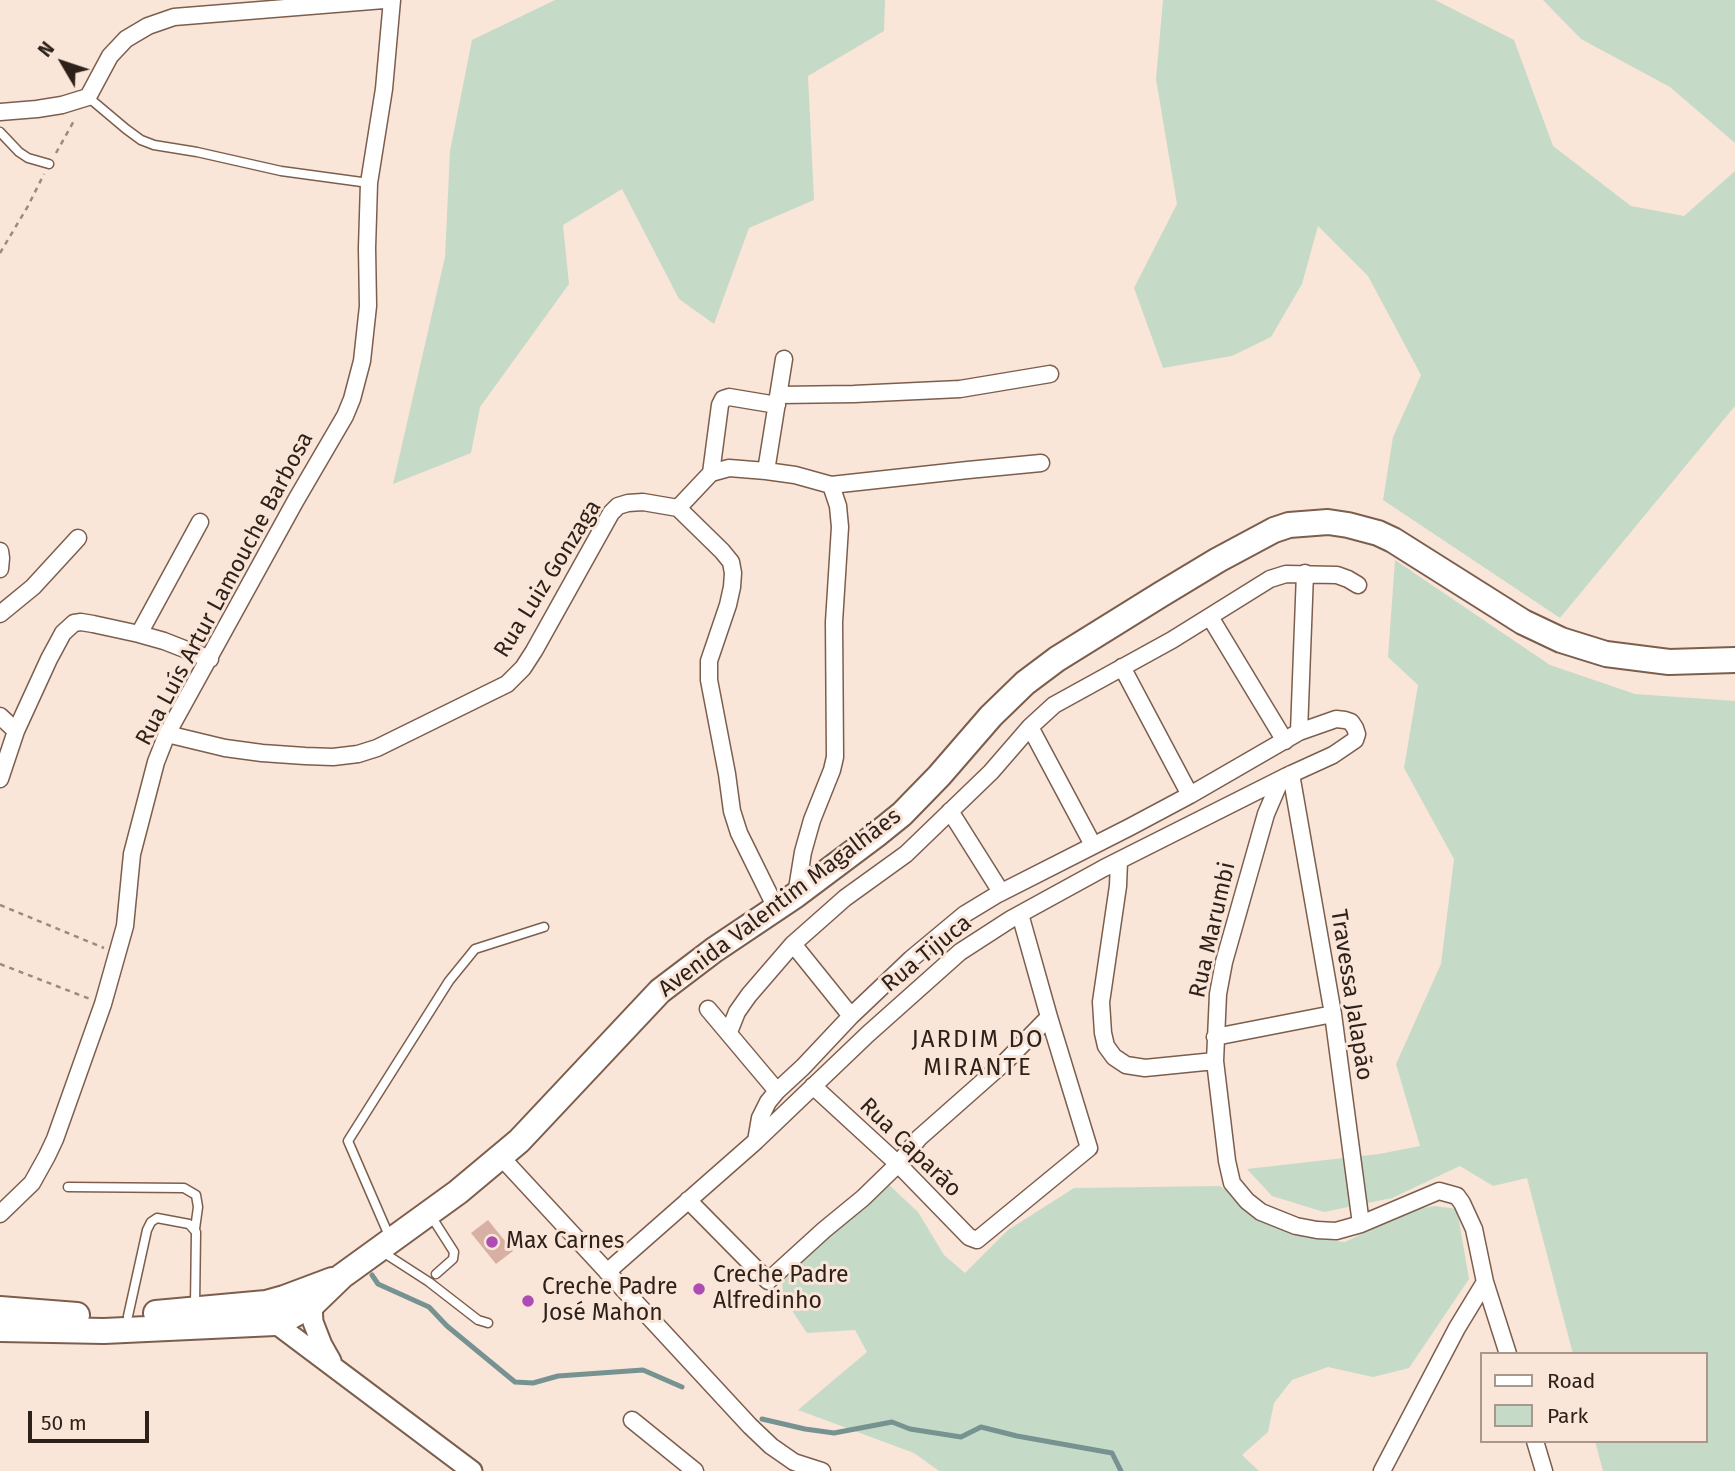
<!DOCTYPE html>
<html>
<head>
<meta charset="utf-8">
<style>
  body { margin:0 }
  #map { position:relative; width:1735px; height:1471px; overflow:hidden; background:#fae5d9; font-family:"Fira Sans",sans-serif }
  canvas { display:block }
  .legend { position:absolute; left:1480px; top:1352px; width:228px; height:91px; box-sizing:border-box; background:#fae5d9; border:2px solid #a8978d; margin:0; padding:9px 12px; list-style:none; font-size:21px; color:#2d211a }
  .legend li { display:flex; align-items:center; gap:14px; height:35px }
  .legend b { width:35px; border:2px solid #a8978d }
  .north { position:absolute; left:28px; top:28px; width:70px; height:70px; -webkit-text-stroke:5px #fae5d9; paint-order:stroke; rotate:309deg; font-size:19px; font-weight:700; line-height:28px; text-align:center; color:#2d211a }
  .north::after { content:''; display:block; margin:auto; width:24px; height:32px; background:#2d211a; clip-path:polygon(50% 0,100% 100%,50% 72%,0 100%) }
  .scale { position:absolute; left:28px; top:1411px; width:121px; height:32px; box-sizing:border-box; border:4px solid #2d211a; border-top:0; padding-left:9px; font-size:21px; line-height:24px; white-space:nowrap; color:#2d211a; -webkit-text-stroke:5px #fae5d9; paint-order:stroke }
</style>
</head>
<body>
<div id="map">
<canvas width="1735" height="1471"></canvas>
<ul class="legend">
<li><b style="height:9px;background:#fff"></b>Road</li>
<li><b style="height:19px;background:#c5dbc7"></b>Park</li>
</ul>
<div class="north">N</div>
<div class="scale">50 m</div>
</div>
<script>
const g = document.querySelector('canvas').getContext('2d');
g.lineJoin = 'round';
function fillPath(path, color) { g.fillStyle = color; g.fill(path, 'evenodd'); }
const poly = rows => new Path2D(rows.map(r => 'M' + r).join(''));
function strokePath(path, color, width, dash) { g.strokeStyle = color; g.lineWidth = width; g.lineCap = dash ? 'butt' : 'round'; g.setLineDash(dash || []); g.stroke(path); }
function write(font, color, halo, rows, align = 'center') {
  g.font = font + ' "Fira Sans",sans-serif'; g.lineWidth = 6; g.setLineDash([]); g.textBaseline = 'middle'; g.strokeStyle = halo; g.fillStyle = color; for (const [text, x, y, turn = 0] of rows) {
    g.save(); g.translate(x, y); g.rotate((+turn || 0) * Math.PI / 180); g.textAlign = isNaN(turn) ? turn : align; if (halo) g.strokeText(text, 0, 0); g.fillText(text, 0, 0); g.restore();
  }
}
fillPath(poly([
  [555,0,885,0,884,31,808,76,814,200,749,228,714,324,679,299,622,189,563,225,569,284,480,407,471,453,393,484,445,257,450,151,472,40],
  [1163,0,1435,0,1514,40,1553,146,1631,206,1684,216,1735,171,1735,406,1560,618,1383,500,1393,437,1421,375,1368,276,1318,226,1302,284,1271,337,1232,356,1163,368,1134,288,1177,204,1156,79],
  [1543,0,1735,0,1735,143,1670,87,1581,39],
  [1395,560,1550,665,1635,694,1735,701,1735,1471,1603,1471,1595,1441,1705,1441,1705,1354,1573,1354,1527,1178,1493,1186,1460,1166,1392,1198,1324,1212,1272,1196,1247,1169,1379,1154,1420,1146,1396,1064,1441,964,1454,859,1404,768,1418,685,1388,657],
  [887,1183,918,1212,944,1255,965,1273,1008,1230,1074,1188,1220,1186,1276,1226,1304,1237,1345,1242,1411,1210,1435,1206,1457,1209,1469,1279,1409,1368,1373,1377,1328,1367,1292,1380,1274,1403,1268,1432,1242,1455,1259,1471,939,1471,914,1453,798,1410,867,1352,855,1330,807,1333,783,1297,782,1281]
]), '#c5dbc7');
strokePath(poly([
  [372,1275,378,1284,429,1307,447,1326,515,1382,533,1383,558,1376,643,1370,682,1387],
  [762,1419,805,1429,834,1433,892,1422,910,1429,961,1437,981,1427,1017,1436,1112,1453,1121,1471]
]), '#769392', 5);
fillPath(poly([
  [488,1220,513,1251,496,1264,471,1233]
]), '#d7b0a3');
const service = poly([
  [88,97,126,129,141,140,154,145,197,152,281,171,369,183],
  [0,132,19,152,28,158,49,164],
  [68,1187,184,1188,196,1195,198,1207,195,1229],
  [431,1216,454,1252,453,1259,436,1274],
  [390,1238,348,1141,449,981,475,949,544,927],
  [381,1251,429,1282,478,1320,488,1323],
  [128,1316,147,1230,151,1222,157,1218,189,1224,196,1232,195,1306]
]);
const minor = poly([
  [0,112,37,109,62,105,88,97,110,56,126,39,148,26,174,17,384,0],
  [779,395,854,394,960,389,1050,374],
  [766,471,784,359],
  [711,473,720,405,723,399,729,397,777,405],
  [678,508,711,473,729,468,766,471,795,475,831,485,968,470,1041,463],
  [0,551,1,558,0,569],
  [0,614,33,587,78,538],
  [1210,617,1285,741],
  [139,634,200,522],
  [1122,667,1190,795],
  [0,716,16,731],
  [1030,727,1093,845],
  [1299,732,1305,573],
  [167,734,225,748,262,753,305,756,333,757,358,754,377,748,507,684,523,668,534,651,611,513,618,506,628,503,643,502,678,508,722,551,731,562,733,573,732,587,728,605,709,661,709,680,727,774,732,811,739,833,776,908],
  [1291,774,1333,1014,1361,1224],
  [0,779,16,731,49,659,63,633,74,623,81,622,93,624,139,634,164,641,210,659],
  [1281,779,1266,814,1224,962,1218,994,1215,1061,1227,1161,1232,1183,1247,1201,1261,1212,1296,1226,1317,1230,1336,1231,1361,1224,1439,1191,1457,1196,1462,1203,1474,1229,1485,1282,1508,1354],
  [950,811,1001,892],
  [1119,861,1118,886,1101,1002,1103,1033,1106,1046,1114,1057,1126,1065,1145,1068,1215,1061],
  [796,895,803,852,812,820,832,770,835,757,834,622,840,527,838,506,831,485],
  [793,944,851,1016],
  [708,1009,777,1091],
  [729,1032,737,1012,749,995,793,944,845,898,906,854,991,772,1030,727,1054,705,1172,640,1270,579,1286,574,1337,575,1348,579,1358,585],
  [1215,1037,1333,1014],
  [813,1086,898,1164,969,1237,977,1240,1089,1148,1049,1017,1020,914],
  [501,1157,750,1426,771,1446,794,1462,822,1471],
  [688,1200,768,1281,824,1230,863,1198,898,1164,919,1138,1005,1062,1049,1017],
  [0,1214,32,1183,47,1156,55,1139,103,1004,125,926,132,854,156,762,167,734,296,500,345,416,352,399,362,361,368,306,367,248,369,183,384,89,392,0],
  [607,1272,756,1141,868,1034,960,952,1011,919,1104,868,1287,776,1333,755,1355,740,1357,734,1355,728,1351,722,1345,720,1336,719,1299,732,1190,795,1130,827,998,894,965,914,911,959,851,1016,803,1067,777,1091,768,1102,760,1118,756,1141],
  [632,1420,695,1471],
  [1535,1441,1544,1471],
  [1382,1471,1457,1328,1485,1282]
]);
const tertiary = poly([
  [308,1294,312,1305,313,1322,322,1345,331,1361],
  [270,1313,275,1323,472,1471]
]);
const primary = poly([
  [0,1309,77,1315],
  [156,1313,266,1303,284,1298,332,1280],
  [0,1329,104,1331,275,1323,288,1318,312,1305,342,1276,458,1192,519,1141,660,991,714,950,796,895,876,835,902,814,939,776,991,716,1025,683,1057,659,1160,595,1218,560,1274,530,1289,525,1328,522,1348,525,1378,533,1393,540,1523,622,1561,640,1606,654,1669,662,1735,660]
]);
strokePath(service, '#7c5e4d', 11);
strokePath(minor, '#7c5e4d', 19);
strokePath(tertiary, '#7c5e4d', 23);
strokePath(primary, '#7c5e4d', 28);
strokePath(poly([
  [56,153,75,119],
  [0,253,28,206,44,174],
  [0,905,104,948],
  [0,964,90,999]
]), '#9b8a80', 2.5, [5, 5]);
strokePath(service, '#fff', 8);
strokePath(minor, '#fff', 16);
strokePath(tertiary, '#fff', 19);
strokePath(primary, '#fff', 24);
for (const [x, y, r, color] of [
  [492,1242,7,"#ad4cb4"],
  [699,1289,7,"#ad4cb4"],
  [528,1301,7,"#ad4cb4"]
]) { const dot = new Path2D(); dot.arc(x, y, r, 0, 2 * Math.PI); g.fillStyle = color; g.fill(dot); strokePath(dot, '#fae5d9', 2.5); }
write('23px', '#2d211a', '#fae5d9', [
  ["Rua Luiz Gonzaga",548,579,-58],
  ["Rua Luís Artur Lamouche Barbosa",225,589,-62],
  ["Avenida Valentim Magalhães",780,903,-37],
  ["Rua Marumbi",1213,930,-77],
  ["Rua Tijuca",927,954,-39],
  ["Travessa Jalapão",1351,995,81],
  ["Rua Caparão",910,1148,44]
]);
write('23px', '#2d211a', '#fae5d9', [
  ["Max Carnes",506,1242],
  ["Creche Padre",713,1276],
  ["Alfredinho",713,1302],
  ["Creche Padre",542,1288],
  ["José Mahon",542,1314]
], 'left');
g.letterSpacing = '2px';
write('24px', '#2d211a', '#fae5d9', [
  ["JARDIM DO",978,1040],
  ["MIRANTE",978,1068]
]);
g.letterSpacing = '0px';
</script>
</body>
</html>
